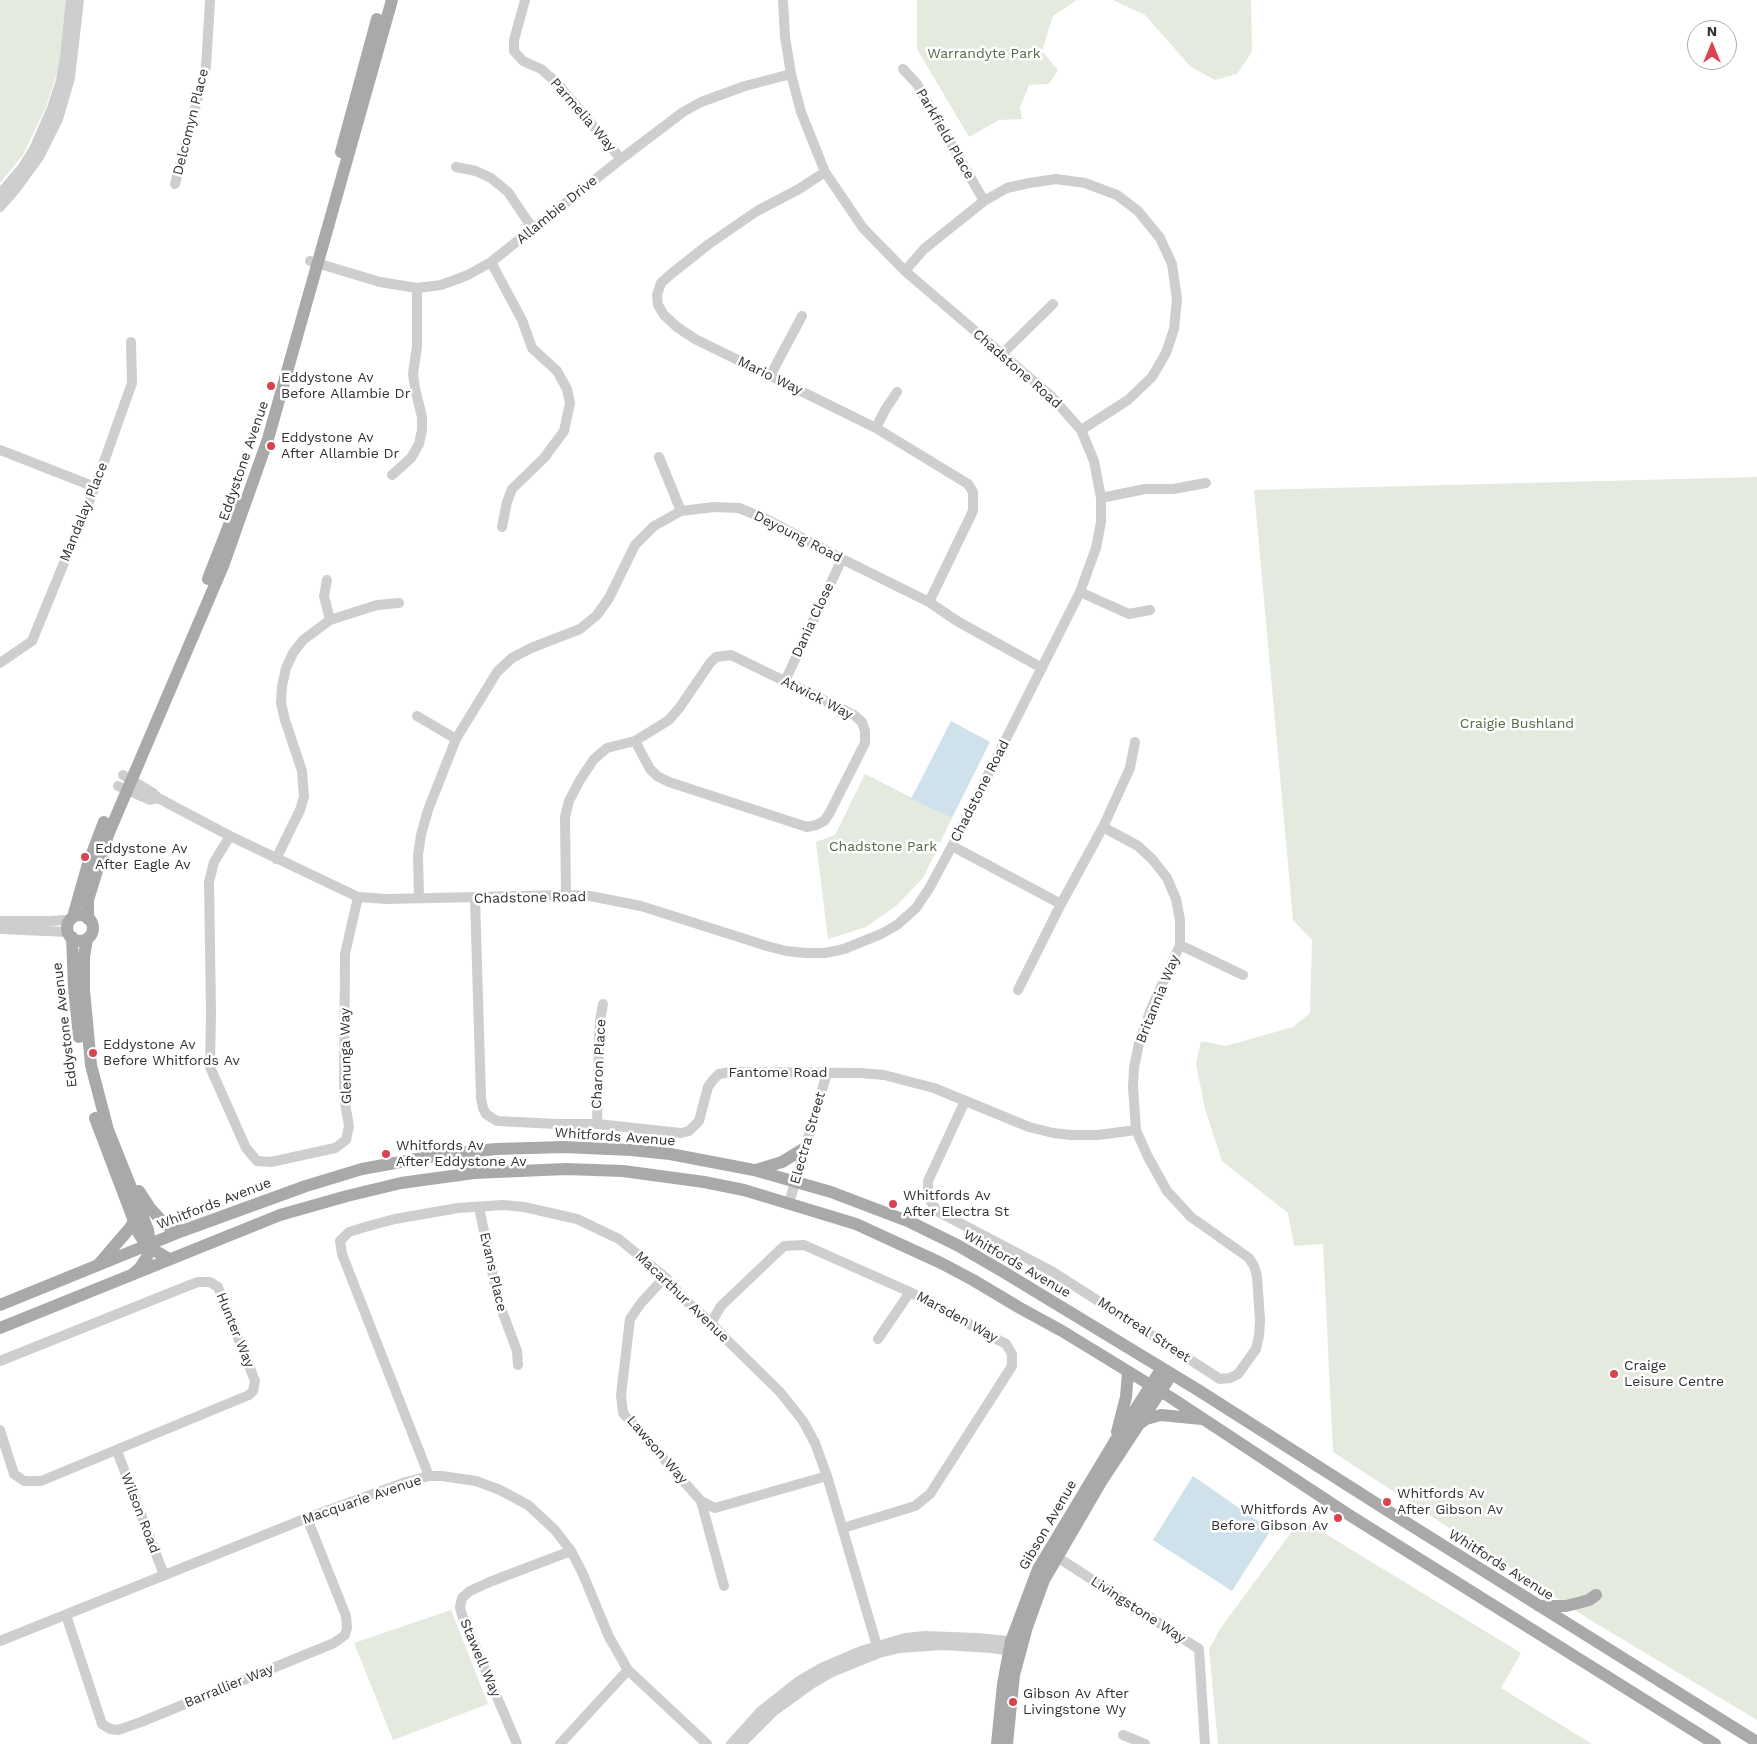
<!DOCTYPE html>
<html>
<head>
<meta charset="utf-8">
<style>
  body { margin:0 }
  #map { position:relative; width:1757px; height:1744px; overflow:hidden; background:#fff; font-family:"Work Sans",sans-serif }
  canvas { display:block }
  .north { position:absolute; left:1687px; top:20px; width:50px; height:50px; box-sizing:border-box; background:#fff; border:1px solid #adadad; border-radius:50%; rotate:0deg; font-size:14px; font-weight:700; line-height:20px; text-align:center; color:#313131 }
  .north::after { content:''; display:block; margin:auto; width:18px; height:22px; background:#da4250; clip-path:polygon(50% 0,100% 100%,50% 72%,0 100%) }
</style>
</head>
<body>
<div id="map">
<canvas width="1757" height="1744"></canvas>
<div class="north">N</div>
</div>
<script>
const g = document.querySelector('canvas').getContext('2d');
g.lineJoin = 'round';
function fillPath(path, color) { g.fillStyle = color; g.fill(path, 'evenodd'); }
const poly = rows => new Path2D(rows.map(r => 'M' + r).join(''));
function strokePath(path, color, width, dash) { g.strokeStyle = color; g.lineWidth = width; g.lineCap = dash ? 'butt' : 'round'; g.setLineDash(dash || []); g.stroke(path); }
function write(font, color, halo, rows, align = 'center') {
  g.font = font + ' "Work Sans",sans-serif'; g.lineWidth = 5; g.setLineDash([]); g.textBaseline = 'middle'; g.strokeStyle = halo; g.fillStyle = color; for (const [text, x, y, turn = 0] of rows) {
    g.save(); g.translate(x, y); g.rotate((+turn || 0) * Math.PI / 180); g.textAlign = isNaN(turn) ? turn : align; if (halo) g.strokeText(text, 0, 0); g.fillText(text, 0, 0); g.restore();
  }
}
fillPath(poly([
  [0,0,70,0,60,64,46,107,23,155,0,183],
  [917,0,1077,0,1053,16,1042,51,1058,70,1049,84,1029,85,1020,108,1022,119,999,120,969,137,917,49],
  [1113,0,1251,0,1252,52,1237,74,1215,80,1191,67,1145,15],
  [1757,477,1757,1720,1587,1618,1333,1452,1323,1244,1294,1246,1288,1213,1222,1161,1205,1109,1196,1064,1201,1041,1226,1046,1293,1027,1310,1013,1312,940,1293,920,1254,490],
  [865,774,952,818,923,878,897,905,866,927,828,939,816,842,835,835],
  [1301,1519,1521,1653,1501,1688,1592,1744,1218,1744,1209,1649,1220,1629],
  [451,1610,488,1704,393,1740,354,1643]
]), '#e5eade');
fillPath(poly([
  [951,721,990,742,952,818,911,799],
  [1193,1476,1271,1530,1232,1591,1153,1540]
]), '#cfe1eb');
strokePath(poly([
  [525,0,514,40,514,51,523,61,541,69,556,82,621,159],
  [903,69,917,84,984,201],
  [456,167,476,171,491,178,508,192,533,229],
  [825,172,799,189,757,211,709,244,671,274,661,283,657,295,658,305,664,315,677,327,695,339,876,428,968,484,973,492,973,511,929,602],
  [175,184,206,67,210,0],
  [0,194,23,167,35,147,52,108,61,80,65,58,71,0],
  [0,207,14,191,39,157,58,119,70,78,79,0],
  [310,261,380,282,417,288,441,285,468,275,491,262,621,159,683,112,701,102,745,86,791,74],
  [491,262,522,320,532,348,557,371,567,389,570,403,564,431,544,458,512,489,507,502,502,527],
  [905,271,924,249,984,201,1007,188,1029,183,1056,179,1085,183,1117,195,1138,211,1160,238,1172,264,1177,299,1174,329,1166,353,1152,377,1128,400,1081,430],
  [1002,354,1053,304],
  [770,376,802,316],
  [876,428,885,410,897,392],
  [0,450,95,487],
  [659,457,681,511],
  [392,475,411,458,419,444,422,430,422,417,415,388,413,374,417,346,417,288],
  [1101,498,1145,489,1173,489,1206,483],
  [327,580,324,596,330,620],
  [1080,592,1129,614,1150,610],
  [0,663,32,641,95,487,132,383,131,342],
  [785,681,842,559],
  [417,716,456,739],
  [123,775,153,793,158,798,230,836,358,897,387,899,566,895,590,896,641,906,767,946,786,951,806,953,825,953,844,949,881,934,897,925,916,908,930,887,952,846,1080,592,1096,548,1101,522,1101,498,1094,461,1081,430,1051,396,905,271,863,228,825,172,801,112,791,74,785,37,783,0],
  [118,786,150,800,158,798],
  [1103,827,1130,768,1135,742],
  [230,836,214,862,209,882,211,1013,210,1067,246,1148,257,1161,271,1162,335,1148,346,1140,349,1126,344,1097,345,954,358,897],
  [952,846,1061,904,1103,827,1138,846,1153,860,1167,878,1176,899,1180,920,1180,945,1151,1009,1139,1043,1134,1068,1133,1087,1136,1130,1148,1157,1167,1191,1191,1217,1249,1258,1254,1266,1257,1276,1260,1320,1259,1336,1256,1349,1238,1374,1230,1378,1220,1379,1053,1272,937,1211,928,1197,928,1181,965,1101],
  [276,859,300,810,304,797,302,771,285,720,281,703,282,686,286,668,293,653,303,640,330,620,377,605,399,603],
  [566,895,565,817,569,801,580,780,594,759,607,748,635,741,669,720,680,707,710,663,716,657,731,655,854,715,862,722,865,731,865,743,829,814,824,821,816,825,807,827,669,782,657,776,650,769,635,741],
  [419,898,418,855,421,835,428,810,456,739,497,672,512,658,531,648,580,629,597,615,609,598,635,545,654,526,681,511,714,507,739,508,766,519,842,559,929,602,957,621,1042,668],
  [475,898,481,1098,483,1108,486,1114,497,1121,556,1124,597,1124,681,1133,689,1131,699,1121,708,1087,713,1080,719,1074,731,1072,861,1073,884,1075,934,1088,1029,1127,1053,1133,1071,1135,1098,1135,1136,1130],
  [0,921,51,921,64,920,69,921],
  [0,929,68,932],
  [1180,945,1243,975],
  [1018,990,1061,904],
  [597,1124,599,1042,600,1021,603,1004],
  [789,1203,827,1073],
  [479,1207,498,1300,517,1351,518,1365],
  [665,1277,641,1303,630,1319,621,1395,623,1413,701,1501,715,1508,827,1476],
  [711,1323,721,1306,784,1246,804,1245,910,1292,1006,1344,1012,1354,1012,1366,930,1494,915,1506,843,1528],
  [878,1339,910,1292],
  [0,1361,190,1285,198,1282,210,1282,218,1287,255,1381,253,1391,249,1395,41,1481,24,1481,14,1474,0,1430],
  [117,1451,164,1575],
  [429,1476,342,1254,340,1241,349,1232,365,1227,395,1219,458,1208,503,1205,524,1207,577,1219,619,1239,665,1277,684,1299,711,1323,727,1340,780,1392,803,1421,815,1443,827,1476,879,1653],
  [701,1501,724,1586],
  [1051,1553,1199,1649,1205,1744],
  [66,1615,102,1724,110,1729,118,1730,141,1722,334,1643,345,1635,347,1628,346,1616,307,1518],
  [0,1641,307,1518,406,1482,429,1476,442,1476,476,1481,500,1490,528,1505,555,1530,571,1551,582,1572,609,1637,628,1670,707,1744],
  [1123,1735,1145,1744],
  [517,1744,462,1615,460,1607,462,1598,470,1591,492,1581,571,1551],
  [560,1744,628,1670],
  [731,1744,760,1712,799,1681,823,1667,861,1651,905,1638,925,1636,977,1638,1018,1642],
  [741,1744,774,1711,813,1683,834,1671,879,1653,900,1648,942,1645,992,1648,1016,1652]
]), '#cecece', 10);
strokePath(poly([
  [341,152,377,19],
  [208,579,238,502],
  '67 928a13 13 0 1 1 26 0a13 13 0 1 1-26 0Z',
  [73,917,88,864,104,822],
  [88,919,88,900,108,835,223,566,268,439,392,0],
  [72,937,74,988,79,1037],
  [87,939,84,957,84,990,91,1065,108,1130,148,1230,150,1245,147,1257,139,1269,134,1273],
  [95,1118,139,1234,147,1246,169,1259],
  [756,1170,782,1162,805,1148],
  [139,1191,150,1208,161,1220,169,1227,182,1231],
  [99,1264,130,1228,134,1221],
  [0,1305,182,1231,306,1186,362,1169,433,1156,496,1149,564,1147,631,1150,670,1154,754,1170,831,1192,910,1222,957,1245,1002,1271,1198,1390,1396,1516,1757,1742],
  [0,1328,280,1215,347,1196,401,1183,474,1173,566,1169,623,1171,704,1182,744,1190,856,1224,941,1263,973,1280,1020,1308,1062,1331,1170,1397,1346,1513,1715,1744],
  [1139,1424,1146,1419,1161,1415,1202,1419],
  [1117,1432,1126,1397,1128,1372],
  [1539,1606,1566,1606,1578,1603,1589,1600,1596,1595],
  [997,1744,1003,1684,1011,1641,1038,1569,1115,1441,1162,1368],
  [1007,1744,1014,1675,1027,1627,1044,1580,1101,1482,1172,1374]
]), '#a9a9a9', 12);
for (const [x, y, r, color] of [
  [271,386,5,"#da4250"],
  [271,446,5,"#da4250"],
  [85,857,5,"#da4250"],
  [93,1053,5,"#da4250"],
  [386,1154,5,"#da4250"],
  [893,1204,5,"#da4250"],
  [1614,1374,5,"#da4250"],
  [1387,1502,5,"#da4250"],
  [1338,1518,5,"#da4250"],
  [1013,1702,5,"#da4250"]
]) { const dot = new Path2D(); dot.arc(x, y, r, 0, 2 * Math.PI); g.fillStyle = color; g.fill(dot); strokePath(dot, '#fff', 2); }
write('14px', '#556b41', '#fff', [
  ["Warrandyte Park",984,54],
  ["Craigie Bushland",1517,724],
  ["Chadstone Park",883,847]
]);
write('14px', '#313131', '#fff', [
  ["Parmelia Way",583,115,49],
  ["Delcomyn Place",191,122,-76],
  ["Parkfield Place",945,134,60],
  ["Allambie Drive",557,210,-39],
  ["Chadstone Road",1017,369,41],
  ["Mario Way",770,376,26],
  ["Eddystone Avenue",244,461,-71],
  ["Mandalay Place",84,512,-68],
  ["Deyoung Road",798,537,27],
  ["Dania Close",813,620,-65],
  ["Atwick Way",817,698,27],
  ["Chadstone Road",980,791,-63],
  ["Chadstone Road",530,898,-1],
  ["Britannia Way",1158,999,-68],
  ["Eddystone Avenue",65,1025,-97],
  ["Glenunga Way",346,1056,-91],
  ["Charon Place",599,1064,-87],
  ["Fantome Road",778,1073],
  ["Whitfords Avenue",615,1137,4],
  ["Electra Street",808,1138,-74],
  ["Whitfords Avenue",214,1204,-21],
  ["Whitfords Avenue",1017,1264,30],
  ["Evans Place",493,1272,77],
  ["Macarthur Avenue",682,1297,44],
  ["Marsden Way",957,1317,29],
  ["Hunter Way",235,1330,68],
  ["Montreal Street",1144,1330,33],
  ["Lawson Way",657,1450,49],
  ["Macquarie Avenue",362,1500,-19],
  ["Wilson Road",140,1513,69],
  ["Gibson Avenue",1048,1525,-60],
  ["Whitfords Avenue",1501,1565,32],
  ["Livingstone Way",1138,1610,33],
  ["Stawell Way",480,1658,67],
  ["Barrallier Way",229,1686,-22]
]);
write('14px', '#313131', '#fff', [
  ["Eddystone Av",281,378],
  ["Before Allambie Dr",281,394],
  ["Eddystone Av",281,438],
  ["After Allambie Dr",281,454],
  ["Eddystone Av",95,849],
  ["After Eagle Av",95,865],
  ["Eddystone Av",103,1045],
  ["Before Whitfords Av",103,1061],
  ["Whitfords Av",396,1146],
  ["After Eddystone Av",396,1162],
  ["Whitfords Av",903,1196],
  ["After Electra St",903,1212],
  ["Craige",1624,1366],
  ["Leisure Centre",1624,1382],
  ["Whitfords Av",1397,1494],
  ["After Gibson Av",1397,1510],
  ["Whitfords Av",1328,1510,"right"],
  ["Before Gibson Av",1328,1526,"right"],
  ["Gibson Av After",1023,1694],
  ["Livingstone Wy",1023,1710]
], 'left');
</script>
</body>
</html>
